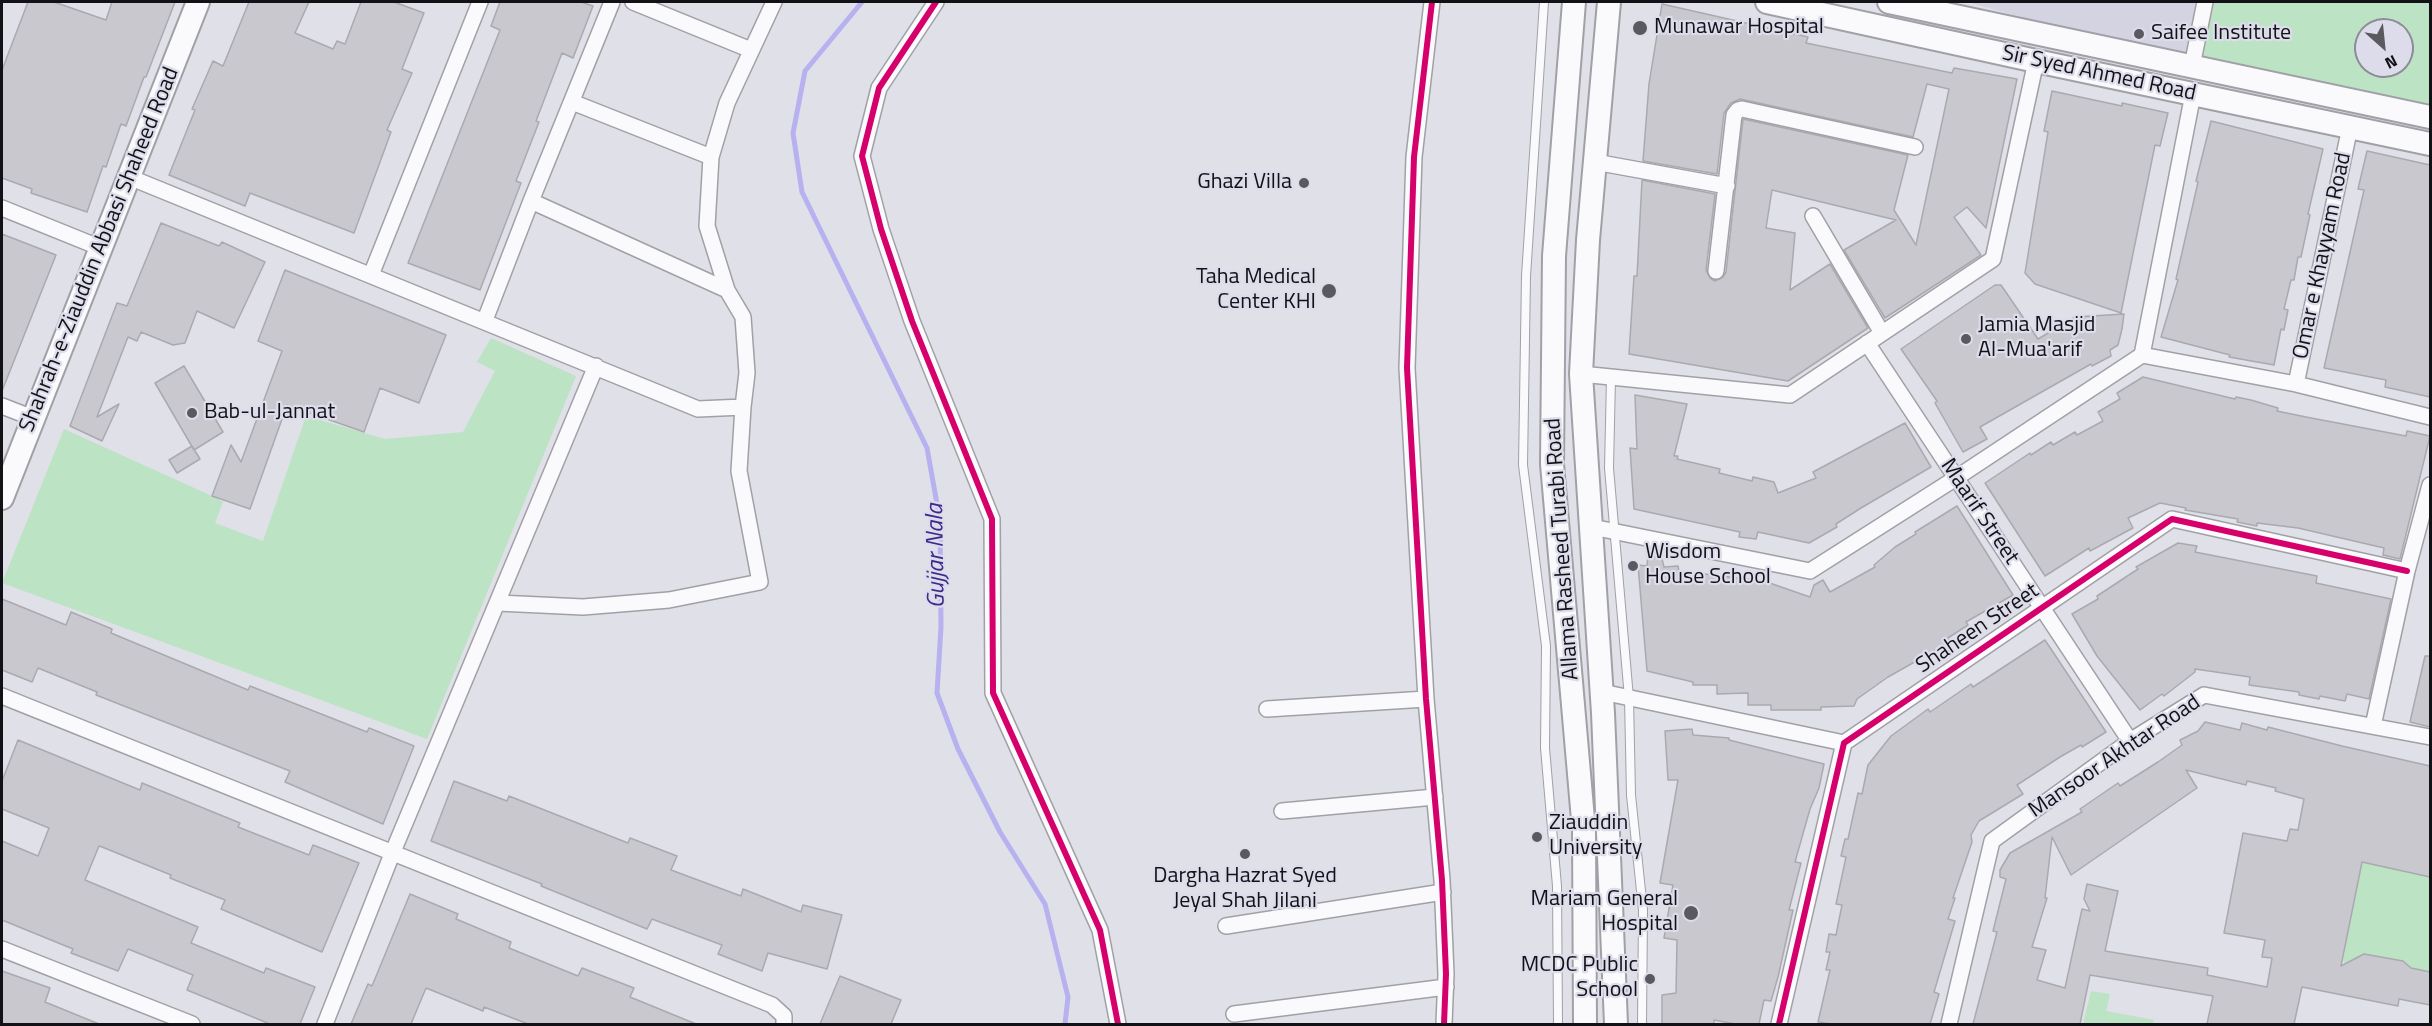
<!DOCTYPE html>
<html>
<head>
<meta charset="utf-8">
<style>
  body { margin:0 }
  #map { position:relative; width:2432px; height:1026px; overflow:hidden; background:#e0e0e8; font-family:"Titillium Web",sans-serif }
  canvas { display:block }
  .frame { position:absolute; inset:0; border:3px solid #121116; pointer-events:none }
  .north { position:absolute; left:2354px; top:18px; width:60px; height:60px; box-sizing:border-box; background:#dddceb; border:2px solid #8c8b96; border-radius:50%; rotate:153deg; font-size:16px; font-weight:700; line-height:24px; text-align:center; color:#121116 }
  .north::after { content:''; display:block; margin:auto; width:21px; height:27px; background:#5a5960; clip-path:polygon(50% 0,100% 100%,50% 72%,0 100%) }
</style>
</head>
<body>
<div id="map">
<canvas width="2432" height="1026"></canvas>
<div class="frame"></div>
<div class="north">N</div>
</div>
<script>
const g = document.querySelector('canvas').getContext('2d');
g.lineJoin = 'round';
function fillPath(path, color) { g.fillStyle = color; g.fill(path, 'evenodd'); }
const poly = rows => new Path2D(rows.map(r => 'M' + r).join(''));
function strokePath(path, color, width, dash) { g.strokeStyle = color; g.lineWidth = width; g.lineCap = dash ? 'butt' : 'round'; g.setLineDash(dash || []); g.stroke(path); }
function write(font, color, halo, rows, align = 'center') {
  g.font = font + ' "Titillium Web",sans-serif'; g.lineWidth = 4.5; g.setLineDash([]); g.textBaseline = 'middle'; g.strokeStyle = halo; g.fillStyle = color; for (const [text, x, y, turn = 0] of rows) {
    g.save(); g.translate(x, y); g.rotate((+turn || 0) * Math.PI / 180); g.textAlign = isNaN(turn) ? turn : align; if (halo) g.strokeText(text, 0, 0); g.fillText(text, 0, 0); g.restore();
  }
}
fillPath(poly([
  [1968,2,2205,2,2192,66]
]), '#d3d3e2');
fillPath(poly([
  [2205,2,2430,2,2430,117,2192,66],
  [2366,30,2402,30,2402,66,2366,66],
  [491,338,576,376,427,739,2,583,64,429,212,496,223,502,215,523,263,541,306,416,385,439,463,432,495,371,477,362],
  [2363,852,2425,876,2430,874,2430,972,2411,968,2403,961,2365,954,2345,964,2343,960],
  [2091,991,2110,994,2106,1011,2154,1020,2153,1024,2083,1024]
]), '#bce3c4');
strokePath(poly([
  [862,2,805,71,793,133,802,192,927,448,940,521,941,627,937,693,958,749,1000,832,1045,904,1068,997,1065,1024]
]), '#b7b1f0', 5);
const building = poly([
  [28,2,54,2,106,20,112,2,175,2,146,77,144,77,126,126,121,124,106,167,103,166,87,212,31,193,32,189,2,178,2,70,28,2],
  [249,2,309,2,295,33,333,49,337,41,345,44,361,2,394,2,424,13,402,69,412,73,387,130,391,132,354,233,250,193,245,206,169,175,195,110,192,109,213,61,223,66,249,2],
  [500,2,581,2,593,6,573,58,562,53,536,121,539,122,516,181,521,183,480,290,408,263,500,30,491,26,500,2],
  [1662,4,1808,37,1806,43,1952,73,1954,68,2017,79,1986,228,1967,207,1954,217,1981,255,1885,318,1844,250,1896,220,1772,190,1766,228,1795,233,1790,290,1830,264,1868,328,1788,381,1629,354,1634,276,1637,276,1642,180,1715,194,1706,270,1710,278,1715,281,1723,277,1726,272,1743,119,1908,155,1894,210,1916,245,1949,89,1927,84,1913,137,1740,99,1731,103,1724,113,1717,174,1643,161,1649,84,1662,4],
  [2052,91,2122,106,2122,103,2168,113,2160,146,2155,145,2121,313,2035,284,2025,273,2048,132,2044,131,2052,91],
  [2211,121,2323,149,2308,214,2310,215,2301,257,2298,257,2294,280,2291,280,2284,309,2288,310,2284,330,2281,329,2274,365,2229,357,2230,355,2161,337,2178,280,2176,279,2198,182,2196,181,2211,121],
  [2367,151,2430,165,2430,397,2385,387,2386,380,2324,368,2364,190,2358,189,2367,151],
  [161,223,219,246,222,242,265,262,234,328,197,311,185,343,173,345,141,332,137,341,128,337,97,417,119,404,102,441,70,426,117,303,127,306,161,223],
  [2,234,56,255,2,391,2,234],
  [285,270,446,335,419,403,380,388,364,432,287,405,250,509,212,496,231,445,241,462,282,351,258,341,285,270],
  [1995,285,2001,285,2038,339,2075,317,2124,314,2122,329,2118,345,2110,350,2111,356,2092,366,2091,364,1980,427,1987,439,1963,452,1935,403,1937,401,1901,349,1995,285],
  [184,366,223,432,194,450,155,383,184,366],
  [2143,377,2235,399,2236,397,2251,400,2278,408,2277,411,2306,417,2406,436,2407,431,2430,436,2400,559,2383,555,2384,548,2298,528,2257,523,2257,526,2237,522,2238,519,2185,510,2186,508,2160,503,2128,518,2133,528,2090,551,2089,548,2045,576,1985,483,2030,453,2031,455,2051,442,2053,445,2075,432,2077,435,2103,421,2098,412,2120,399,2117,393,2143,377],
  [1635,395,1687,404,1674,456,1678,456,1677,459,1720,469,1719,473,1752,481,1753,477,1774,482,1778,493,1816,478,1813,472,1905,423,1931,467,1861,508,1836,524,1837,527,1809,543,1758,532,1756,539,1739,537,1740,532,1634,509,1630,448,1637,449,1635,395],
  [192,446,200,459,177,473,169,460,192,446],
  [1957,506,2013,595,1966,622,1968,625,1948,638,1950,642,1888,677,1857,699,1854,706,1821,707,1821,710,1771,710,1771,705,1748,705,1748,693,1717,694,1717,685,1693,685,1693,682,1647,671,1638,565,1647,566,1648,555,1662,559,1664,567,1678,566,1679,571,1764,581,1810,597,1814,585,1823,580,1830,592,1875,567,1874,565,1895,547,1916,534,1915,532,1957,506],
  [2178,543,2197,546,2195,552,2317,576,2316,583,2391,599,2369,699,2347,694,2345,701,2320,696,2319,699,2299,695,2299,692,2249,685,2250,677,2195,669,2195,672,2164,696,2162,694,2140,710,2097,656,2072,614,2098,599,2097,596,2138,569,2136,567,2178,543],
  [2,599,66,625,71,612,112,629,111,633,248,690,250,686,367,732,369,728,414,746,383,824,285,782,290,771,96,695,97,692,38,668,32,682,2,670,2,599],
  [2045,640,2106,732,2082,747,2081,745,2060,757,2017,785,2023,794,1979,821,1971,835,1972,842,1953,898,1955,898,1948,919,1955,921,1934,992,1939,994,1930,1024,1832,1024,1818,1022,1830,970,1826,970,1830,952,1826,952,1829,934,1836,935,1842,905,1836,904,1846,857,1841,856,1845,839,1848,839,1858,793,1862,794,1868,765,1891,736,1928,709,1930,712,1971,684,1973,687,2045,640],
  [2425,656,2430,656,2430,727,2410,722,2425,656],
  [2205,722,2240,730,2242,723,2267,730,2268,727,2342,746,2430,766,2430,877,2362,862,2341,966,2364,954,2403,961,2411,968,2430,972,2430,1005,2399,999,2398,1006,2302,987,2294,1024,2207,1024,2213,996,2090,975,2080,1024,1973,1024,1997,932,1993,931,2006,879,2000,877,2000,870,2010,853,2082,812,2080,809,2118,783,2120,786,2158,762,2182,745,2180,740,2198,731,2205,722],
  [2186,770,2246,785,2247,781,2276,788,2275,791,2304,799,2298,830,2290,829,2287,841,2243,833,2224,933,2265,940,2262,957,2272,958,2267,987,2207,975,2208,968,2105,951,2118,891,2087,884,2084,899,2090,911,2082,909,2065,988,2037,980,2046,950,2032,947,2047,898,2045,898,2052,837,2071,875,2197,788,2186,770],
  [1692,729,1693,735,1729,738,1729,740,1824,764,1819,788,1810,809,1795,862,1801,863,1789,910,1793,910,1778,977,1771,1001,1764,1000,1759,1024,1735,1024,1714,1020,1714,1024,1662,1024,1662,995,1676,993,1677,940,1664,938,1673,885,1660,883,1678,780,1668,780,1665,731,1692,729],
  [18,740,140,790,142,783,240,823,238,827,309,855,313,845,359,863,322,952,221,909,225,900,170,878,171,875,102,847,99,846,85,880,198,927,191,943,264,973,266,968,315,987,300,1024,270,1024,187,990,193,975,128,949,118,971,71,953,73,949,2,920,2,841,38,856,49,828,2,809,2,781,18,740],
  [454,781,507,801,509,796,628,843,630,838,677,856,671,870,741,896,743,889,801,912,803,905,842,915,827,969,768,953,762,971,718,954,722,945,652,919,647,929,541,886,542,884,431,841,454,781],
  [410,894,458,914,456,919,511,942,509,948,578,976,582,968,634,988,630,997,696,1024,528,1024,484,1007,483,1011,426,988,411,1024,351,1024,368,984,372,986,410,894],
  [2,971,50,988,45,1002,99,1024,2,1024,2,971],
  [840,976,901,1000,891,1024,820,1024,840,976]
]);
fillPath(building, '#c8c8ce');
strokePath(building, '#a9a9af', 1.5);
const lane = poly([
  [1544,2,1526,276,1523,465,1546,646,1545,748,1557,886,1558,1024],
  [1611,378,1609,468,1629,698,1631,795,1643,910,1642,1024]
]);
const street = poly([
  [633,2,751,50],
  [936,2,879,88,862,156,881,229,912,321,992,519,993,693,1100,930,1118,1024],
  [1432,2,1414,157,1407,368,1426,699,1442,880,1446,974,1444,1024],
  [2192,66,2205,2],
  [572,102,711,157],
  [1595,162,1727,186],
  [129,177,698,409,743,407],
  [531,201,727,290],
  [2,208,101,248],
  [1813,216,1882,333],
  [1716,271,1734,115,1738,110,1742,109,1915,147],
  [371,275,480,2],
  [485,320,531,201,612,2],
  [1867,343,2130,741],
  [2142,355,2296,384,2430,417],
  [1581,374,1790,395,1993,259,2036,61],
  [2296,384,2350,127],
  [2,406,33,418],
  [1592,527,1810,571,1956,478,2142,355,2193,94],
  [498,603,583,607,669,600,760,582,739,471,743,407,747,373,743,317,727,290,707,226,711,157,727,103,774,2],
  [1602,692,1844,743],
  [2,696,772,1005,784,1016,784,1024],
  [1267,709,1426,699],
  [2373,726,2407,571,2430,485],
  [1282,811,1435,797],
  [1226,926,1443,892],
  [2,949,192,1024],
  [1234,1014,1446,987],
  [325,1024,392,854,596,366],
  [1779,1024,1844,743,2172,519,2407,571],
  [1949,1024,1992,841,2130,741,2204,695,2430,737]
]);
const secondary = poly([
  [1574,2,1554,256,1552,464,1584,831,1585,1024],
  [1609,2,1588,240,1581,374,1603,713,1616,1024],
  [1767,2,2036,61,2430,144],
  [1889,2,2430,117],
  [2,498,198,2]
]);
strokePath(lane, '#a1a0a7', 10);
strokePath(street, '#a1a0a7', 18);
strokePath(secondary, '#a1a0a7', 26);
strokePath(lane, '#fafafc', 8);
strokePath(street, '#fafafc', 15);
strokePath(secondary, '#fafafc', 22);
strokePath(poly([
  [936,2,879,88,862,156,881,229,912,321,992,519,993,693,1100,930,1118,1024],
  [1432,2,1414,157,1407,368,1426,699,1442,880,1446,974,1444,1024],
  [1779,1024,1844,743,2172,519,2407,571]
]), '#d6006c', 6);
for (const [x, y, r, color] of [
  [1640,28,8,"#5a5960"],
  [2139,34,6,"#5a5960"],
  [1304,183,6,"#5a5960"],
  [1329,291,8,"#5a5960"],
  [1966,339,6,"#5a5960"],
  [192,413,6,"#5a5960"],
  [1633,566,6,"#5a5960"],
  [1537,837,6,"#5a5960"],
  [1245,854,6,"#5a5960"],
  [1691,913,8,"#5a5960"],
  [1650,979,6,"#5a5960"]
]) { const dot = new Path2D(); dot.arc(x, y, r, 0, 2 * Math.PI); g.fillStyle = color; g.fill(dot); strokePath(dot, '#dddceb', 2); }
write('22px', '#121116', '#dddceb', [
  ["Munawar Hospital",1654,28],
  ["Saifee Institute",2151,34],
  ["Ghazi Villa",1292,183,"right"],
  ["Taha Medical",1316,278,"right"],
  ["Center KHI",1316,303,"right"],
  ["Jamia Masjid",1978,326],
  ["Al-Mua'arif",1978,351],
  ["Bab-ul-Jannat",204,413],
  ["Wisdom",1645,553],
  ["House School",1645,578],
  ["Ziauddin",1549,824],
  ["University",1549,849],
  ["Dargha Hazrat Syed",1245,877,"center"],
  ["Jeyal Shah Jilani",1245,902,"center"],
  ["Mariam General",1678,900,"right"],
  ["Hospital",1678,925,"right"],
  ["MCDC Public",1638,966,"right"],
  ["School",1638,991,"right"]
], 'left');
write('22px', '#121116', '#dddceb', [
  ["Sir Syed Ahmed Road",2099,74,12],
  ["Shahrah-e-Ziauddin Abbasi Shaheed Road",100,250,-68],
  ["Omar e Khayyam Road",2323,256,-78],
  ["Maarif Street",1979,512,56],
  ["Allama Rasheed Turabi Road",1563,549,-94],
  ["Shaheen Street",1978,629,-34],
  ["Mansoor Akhtar Road",2115,757,-34]
]);
write('italic 24px', '#3f298c', '#dddceb', [
  ["Gujjar Nala",937,556,-91]
]);
</script>
</body>
</html>
